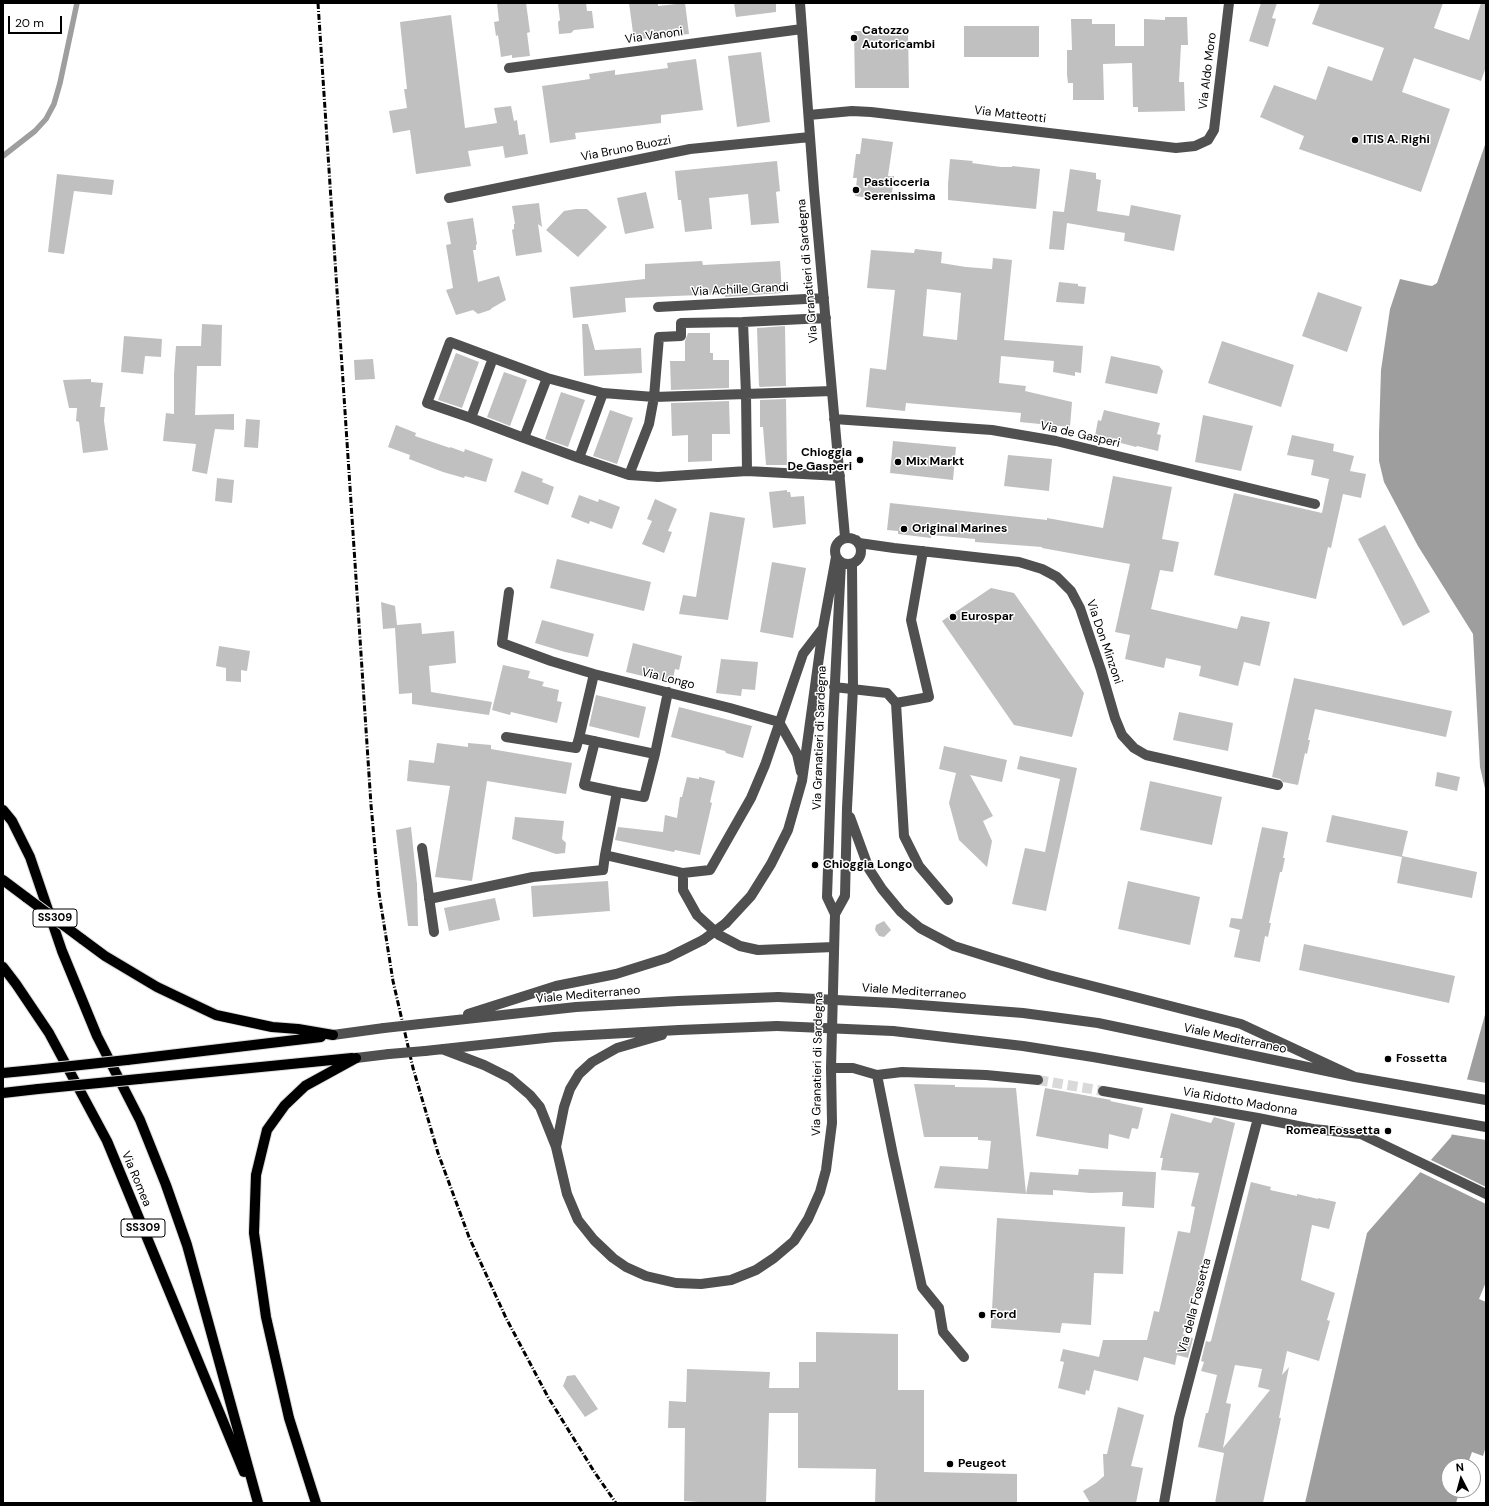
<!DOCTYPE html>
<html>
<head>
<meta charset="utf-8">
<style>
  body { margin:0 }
  #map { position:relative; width:1489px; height:1506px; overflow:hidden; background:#fff; font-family:"DM Sans",sans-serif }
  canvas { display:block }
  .frame { position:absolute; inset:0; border:4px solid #000; pointer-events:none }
  .north { position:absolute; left:1441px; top:1458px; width:40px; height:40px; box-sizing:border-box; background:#fff; border:1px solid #999; border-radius:50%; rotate:354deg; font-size:11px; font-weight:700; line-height:16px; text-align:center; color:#000 }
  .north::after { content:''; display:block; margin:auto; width:14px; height:18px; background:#000; clip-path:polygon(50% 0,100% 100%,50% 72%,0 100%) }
  .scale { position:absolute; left:8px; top:16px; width:54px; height:18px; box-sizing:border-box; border:2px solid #000; border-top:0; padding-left:5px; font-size:12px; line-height:14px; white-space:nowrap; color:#000; -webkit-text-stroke:3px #fff; paint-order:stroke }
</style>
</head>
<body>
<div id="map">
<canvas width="1489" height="1506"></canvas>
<div class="frame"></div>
<div class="north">N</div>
<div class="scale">20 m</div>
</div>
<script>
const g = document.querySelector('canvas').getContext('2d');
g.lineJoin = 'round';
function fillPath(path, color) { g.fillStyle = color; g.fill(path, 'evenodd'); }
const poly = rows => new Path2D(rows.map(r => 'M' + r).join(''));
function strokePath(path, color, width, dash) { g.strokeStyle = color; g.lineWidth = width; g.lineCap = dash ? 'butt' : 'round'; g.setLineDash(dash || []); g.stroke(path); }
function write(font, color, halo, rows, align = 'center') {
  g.font = font + ' "DM Sans",sans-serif'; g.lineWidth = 3; g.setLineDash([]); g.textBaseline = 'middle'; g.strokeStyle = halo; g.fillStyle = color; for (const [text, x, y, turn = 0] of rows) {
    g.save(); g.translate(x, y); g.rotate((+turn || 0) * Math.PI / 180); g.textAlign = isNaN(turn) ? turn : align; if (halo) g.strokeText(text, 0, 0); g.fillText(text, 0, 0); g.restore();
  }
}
fillPath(poly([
  [1486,142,1486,793,1480,767,1473,634,1418,546,1384,482,1379,461,1379,434,1381,370,1390,309,1400,279,1426,285,1432,286,1437,283],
  [1486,1011,1486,1282,1479,1299,1486,1302,1486,1446,1483,1456,1472,1452,1467,1466,1449,1466,1449,1490,1460,1490,1456,1503,1305,1503,1367,1233,1451,1137]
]), '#9e9e9e');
fillPath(poly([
  [1465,1079,1486,1083,1486,1140,1449,1134],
  [1429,1159,1486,1187,1486,1204,1418,1171]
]), '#fff');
strokePath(poly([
  [3,156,35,131,46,119,54,104,60,83,77,3]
]), '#9e9e9e', 5.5);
fillPath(poly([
  [497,3,526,3,530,32,527,33,530,56,512,58,512,55,501,57,498,35,496,36,494,22,499,21],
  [558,3,586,3,587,11,592,11,594,28,574,30,571,33,559,34,558,22,560,20],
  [629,3,658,3,658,6,685,3,689,34,634,40],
  [734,3,776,3,776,12,736,17],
  [1261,3,1277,3,1272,18,1276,19,1268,47,1249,41],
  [1320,3,1443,3,1434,28,1469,40,1481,3,1486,3,1486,67,1481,81,1414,58,1402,92,1450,109,1421,192,1299,149,1304,136,1260,117,1274,85,1316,100,1328,66,1372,81,1384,48,1312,24],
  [451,15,465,128,497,123,494,108,511,106,514,121,517,120,519,135,525,134,528,154,505,158,503,146,468,151,471,166,416,174,410,130,393,133,389,111,407,108,404,89,407,89,400,22],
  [1165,17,1187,17,1188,45,1181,45,1179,82,1184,82,1185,111,1138,112,1138,107,1133,107,1132,63,1103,64,1104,100,1073,100,1073,83,1068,83,1067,75,1067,50,1072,50,1071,19,1092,19,1092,24,1115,24,1115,46,1144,46,1144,19,1165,20],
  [964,26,1039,26,1039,57,964,57],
  [854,31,908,31,909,88,855,88],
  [761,52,770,122,737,127,728,56],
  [696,59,703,110,661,115,661,123,575,133,576,139,550,143,542,86,590,79,589,74,615,70,615,75,668,68,667,63],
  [862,138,893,142,888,176,894,176,891,201,855,196,857,178,853,178,856,154,860,154],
  [950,159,973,161,972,163,1001,167,1012,167,1012,166,1040,169,1036,209,948,200,948,184],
  [777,161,780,191,776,192,779,223,751,225,748,194,709,198,712,229,685,232,681,200,678,200,675,171],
  [1070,169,1096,173,1096,179,1101,180,1097,211,1129,216,1131,205,1181,215,1174,251,1124,241,1125,233,1067,223,1064,250,1049,249,1053,211,1064,212],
  [57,174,114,180,112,195,74,191,64,254,48,252],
  [646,192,654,228,625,234,617,198],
  [539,203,542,227,538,224,542,252,516,256,512,230,514,229,514,224,515,224,512,206],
  [576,209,587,209,607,227,578,257,546,230,564,211],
  [473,218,477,244,476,245,476,250,473,250,478,282,499,276,506,300,492,308,490,310,478,314,473,310,456,315,446,290,453,288,446,245,451,244,447,222],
  [915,249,942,252,941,263,966,267,992,269,993,258,1012,260,1004,340,1083,346,1081,373,1075,372,1075,376,1053,372,1054,361,1001,356,999,383,1026,386,1025,391,1072,402,1070,427,1020,422,1021,413,906,403,905,411,866,407,870,368,886,370,895,290,867,288,871,250,914,253],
  [927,289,961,293,957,340,923,336],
  [702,261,703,265,780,261,782,293,725,297,725,294,625,298,626,312,573,318,570,287,645,279,645,264],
  [1059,282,1078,284,1078,286,1086,287,1084,304,1056,302],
  [1318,292,1362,307,1347,352,1302,336],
  [202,324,222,325,221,366,197,366,195,415,234,414,234,430,215,429,207,474,192,471,196,444,163,441,166,413,174,414,174,374,176,346,201,346],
  [582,324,588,324,595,350,641,348,642,373,584,376],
  [785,326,786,386,760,387,759,386,757,328],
  [688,333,710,333,710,353,713,353,713,360,729,360,729,388,671,390,670,361,685,361,685,341],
  [124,336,162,339,161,357,145,356,143,374,121,372],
  [1222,341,1294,365,1281,407,1208,383],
  [456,353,479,362,462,408,438,400],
  [1111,356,1159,366,1163,371,1157,394,1105,383],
  [373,359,375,379,355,380,354,360],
  [504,372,527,380,510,426,487,417],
  [91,379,91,382,103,383,100,407,105,407,104,421,108,450,83,453,79,422,76,421,77,408,69,408,63,380],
  [561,392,585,400,568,447,545,439],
  [786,399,787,465,766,465,763,427,760,427,760,400],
  [729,401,730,434,712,434,712,461,688,462,688,435,672,436,671,403],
  [610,410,633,418,617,464,593,456],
  [1104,410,1160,423,1157,434,1161,435,1158,451,1137,446,1136,447,1095,436,1098,420,1101,421],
  [1203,415,1253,426,1241,471,1195,462],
  [246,419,260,420,258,448,244,447],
  [396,425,416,433,415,436,450,448,450,447,464,452,465,449,493,459,486,482,465,476,464,478,443,472,409,459,410,455,388,447],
  [1292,435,1334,444,1333,451,1354,456,1350,471,1366,474,1361,498,1343,494,1331,548,1328,547,1316,599,1214,575,1234,493,1322,513,1329,479,1311,475,1314,460,1287,455],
  [893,441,956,447,953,480,890,473],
  [1008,455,1052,459,1049,491,1004,486],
  [522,471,543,479,542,482,554,487,548,505,514,492],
  [1113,476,1172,487,1162,539,1179,542,1173,572,1160,570,1151,609,1237,629,1241,616,1270,622,1260,666,1244,662,1238,686,1199,676,1201,666,1166,658,1164,668,1125,659,1130,635,1115,632,1130,564,1042,548,1042,547,975,542,975,539,931,535,931,538,898,534,898,531,887,530,890,503,1047,520,1047,518,1103,528],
  [217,478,234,480,232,503,215,501],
  [787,490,787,492,790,492,791,497,804,496,806,524,773,528,769,492],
  [579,495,598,502,599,499,620,507,612,529,590,521,589,524,571,517],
  [655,499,677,509,668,531,672,532,664,553,642,544,652,521,647,519],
  [710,512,745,518,728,620,679,614,683,595,696,597],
  [1385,525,1430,612,1403,626,1358,539],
  [557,559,651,582,644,611,550,588],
  [772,562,806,568,793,638,760,632],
  [991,588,1014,593,1084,693,1072,737,1014,725,942,621],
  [381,602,395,606,397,625,421,623,422,634,454,631,456,663,429,666,431,692,492,702,489,715,412,704,412,693,399,694,395,628,383,629],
  [542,620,594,634,588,657,565,652,535,643],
  [633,643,682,656,679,670,675,669,672,683,626,672],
  [219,646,250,651,247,671,241,670,241,682,226,681,226,668,216,666],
  [721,659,758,662,755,690,742,689,741,696,716,693],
  [503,665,530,671,528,678,544,682,542,686,559,690,557,701,562,702,557,723,511,712,510,715,492,710],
  [1294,678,1452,711,1446,737,1315,709,1308,740,1310,740,1307,754,1305,753,1298,785,1283,782,1280,779,1272,777],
  [596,695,646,707,639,738,589,726],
  [679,707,752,726,743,758,726,753,725,751,671,737],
  [1179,712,1233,723,1228,751,1173,740],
  [437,743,468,747,468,743,491,745,491,749,572,763,566,794,487,781,472,881,435,877,450,786,407,781,409,760,434,763],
  [944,746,1007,760,1002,782,970,775,993,816,983,821,992,841,987,867,959,840,949,803,956,773,939,769],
  [1020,756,1077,768,1046,911,1012,904,1025,848,1045,852,1060,779,1017,769],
  [1437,772,1460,777,1457,791,1435,786],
  [687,777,699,779,699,777,715,781,710,802,712,803,700,855,675,850,674,852,615,840,618,827,663,832,665,815,677,818,680,797,682,797],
  [1150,781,1222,797,1212,845,1140,830],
  [1332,815,1408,831,1402,856,1477,872,1472,898,1397,883,1402,857,1326,842],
  [515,817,564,821,562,839,566,843,565,853,556,854,512,839],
  [411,827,417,884,418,926,408,926,396,830],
  [1262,827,1288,832,1283,858,1285,858,1282,872,1280,872,1269,923,1271,923,1268,937,1265,936,1260,962,1234,957,1240,930,1229,927,1231,918,1242,919],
  [608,881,610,911,533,917,531,886],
  [1128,881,1200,897,1190,945,1118,929],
  [495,898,500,920,449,931,444,908],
  [884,921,891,930,884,937,879,936,875,930,876,925],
  [1304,944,1455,976,1449,1003,1299,970],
  [914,1084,955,1085,955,1087,1016,1088,1026,1194,934,1188,940,1166,988,1169,991,1141,978,1140,978,1137,924,1137],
  [1045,1088,1111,1100,1110,1101,1143,1108,1138,1129,1132,1128,1129,1139,1109,1134,1108,1149,1036,1136],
  [1171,1113,1211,1123,1214,1117,1235,1123,1196,1289,1195,1289,1183,1334,1186,1335,1185,1336,1193,1338,1188,1358,1177,1355,1175,1365,1144,1357,1138,1381,1094,1370,1089,1391,1086,1390,1085,1395,1058,1388,1064,1362,1060,1361,1063,1349,1099,1357,1103,1340,1147,1340,1154,1311,1159,1312,1178,1231,1190,1233,1195,1207,1191,1206,1199,1173,1161,1170,1163,1158,1160,1158],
  [1079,1169,1156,1172,1154,1208,1122,1206,1123,1192,1091,1193,1053,1190,1053,1195,1026,1194,1030,1172,1078,1175],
  [1251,1182,1271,1187,1270,1190,1297,1196,1297,1194,1318,1199,1318,1198,1336,1202,1329,1229,1312,1225,1301,1280,1335,1293,1327,1320,1330,1321,1319,1361,1287,1351,1282,1375,1289,1367,1279,1418,1281,1418,1263,1503,1215,1503,1224,1453,1198,1447,1206,1413,1208,1413,1217,1375,1201,1371,1204,1362,1201,1361,1206,1341,1209,1342,1211,1341],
  [1235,1365,1262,1369,1258,1387,1270,1390,1223,1448,1231,1404,1226,1403],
  [997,1218,1125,1227,1123,1274,1094,1273,1091,1325,1062,1323,1060,1333,991,1328],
  [816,1332,898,1334,898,1390,924,1390,924,1472,1017,1474,1017,1503,875,1503,876,1469,798,1468,798,1413,769,1413,766,1503,713,1503,684,1501,685,1428,668,1428,669,1401,686,1402,687,1369,770,1372,769,1388,799,1388,799,1362,816,1362],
  [575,1375,598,1409,585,1417,563,1386,567,1376],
  [1118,1407,1144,1415,1131,1466,1143,1468,1136,1503,1090,1503,1083,1491,1096,1483,1104,1476,1103,1454,1107,1454]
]), '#c0c0c0');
strokePath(poly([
  [1038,1080,1103,1091]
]), '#d9d9d9', 10, [10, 5]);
const major = poly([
  [3,810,12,821,30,857,62,951,97,1036,140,1120,166,1185,187,1245,258,1503],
  [3,880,27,898],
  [82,939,105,956,157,987,216,1015,272,1027,298,1029,333,1035],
  [3,967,16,984,49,1033,107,1141,244,1472],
  [127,1060,321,1037],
  [3,1073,34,1070],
  [139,1079,352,1058],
  [3,1093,38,1089],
  [316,1503,289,1418,266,1317,254,1233,256,1175,267,1130,285,1105,305,1086,356,1058]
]);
strokePath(major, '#dbdbdb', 12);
strokePath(poly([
  [800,3,814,190,845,537],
  [509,68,802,29],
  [809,115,852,111,871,112,1176,148,1195,146,1208,140,1214,130,1229,3],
  [449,198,690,149,810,137],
  [658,307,824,298],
  [832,391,746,394,747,471,840,476],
  [471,418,427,403,450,342,493,358],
  [834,419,992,430,1056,441,1315,504],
  [524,438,471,418,493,358,547,378],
  [579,458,524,438,547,378,603,393],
  [747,471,658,477,629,475,649,424,654,397,746,394,743,322,826,318],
  [629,475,579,458,603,393,654,397,659,337,681,336,681,323,743,322],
  '835 551a13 13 0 1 1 26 0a13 13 0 1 1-26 0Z',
  [856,540,859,543,894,548,1019,562,1042,569,1057,577,1071,591,1080,608,1101,670,1115,718,1122,735,1134,748,1146,755,1278,785],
  [509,592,502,643,551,661,594,674,730,708,779,722],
  [594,674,579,738,655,754,668,692],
  [834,687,887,693,896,703,904,836,919,866,948,900],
  [896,703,929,697,911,620,923,551],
  [779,722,797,754,801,772],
  [506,737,576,748,579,738],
  [595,741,584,785,617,792,644,797,655,754],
  [850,817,869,869,882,889,901,912,920,928,954,946,992,958,1049,975,1241,1024,1355,1077],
  [422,848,434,932],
  [605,855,617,792],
  [683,873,683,890,697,915,719,935,740,946,758,950,834,947],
  [429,899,533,877,603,870,605,855,683,873,710,870,751,798,765,765,803,654,823,628],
  [835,914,827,897,833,722,841,563],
  [726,923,751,896,771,864,788,830,802,781,823,628,836,557],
  [894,1003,1023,1013,1098,1023,1355,1077,1486,1100],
  [468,1014,556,986,616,974,667,958,703,940],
  [420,1024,576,1007,678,1001,778,997],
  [893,1031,1023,1046,1093,1057,1486,1127],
  [333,1035,384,1028],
  [442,1049,484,1065,510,1078,530,1095,540,1107,556,1147,567,1194,578,1220,594,1240,613,1258,626,1267,646,1276,676,1283,701,1284,731,1280,756,1270,774,1258,794,1241,808,1219,820,1192,826,1170,832,1123,831,1068,835,914,845,896,847,808,853,688,852,564],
  [425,1051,554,1037,679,1030,777,1026],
  [356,1058,389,1054],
  [831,1068,853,1068,877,1075,902,1072,986,1075,1038,1080],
  [877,1075,893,1155,922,1287,939,1308,943,1332,964,1357],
  [1103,1091,1258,1118,1313,1129,1361,1134,1486,1194],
  [556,1147,564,1107,570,1089,579,1074,592,1062,617,1048,662,1035],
  [1164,1503,1179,1418,1258,1118]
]), '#505050', 10);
strokePath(major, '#000', 10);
strokePath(poly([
  [318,3,371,805,379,893,393,981,413,1068,438,1153,469,1237,506,1318,548,1397,595,1473,616,1503]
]), '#000', 3, [6, 2, 1, 2]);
const majorBridge = poly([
  [27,898,82,939],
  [34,1070,127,1060],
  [38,1089,139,1079]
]);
strokePath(majorBridge, '#dbdbdb', 12, []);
strokePath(poly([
  [703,940,726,923],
  [778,997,894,1003],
  [777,1026,893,1031],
  [384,1028,420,1024],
  [389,1054,425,1051]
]), '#505050', 10);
strokePath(majorBridge, '#000', 10);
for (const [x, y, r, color] of [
  [854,38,4,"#000"],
  [1355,140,4,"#000"],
  [856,190,4,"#000"],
  [860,460,4,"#000"],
  [898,462,4,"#000"],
  [904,529,4,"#000"],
  [953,617,4,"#000"],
  [815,865,4,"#000"],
  [1388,1059,4,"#000"],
  [1388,1131,4,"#000"],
  [982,1315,4,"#000"],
  [950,1464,4,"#000"]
]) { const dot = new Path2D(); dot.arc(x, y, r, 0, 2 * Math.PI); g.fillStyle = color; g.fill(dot); strokePath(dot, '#fff', 1.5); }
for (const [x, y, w] of [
  [55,918,44],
  [143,1228,44]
]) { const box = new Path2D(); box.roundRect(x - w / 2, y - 9, w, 18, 3); g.fillStyle = '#fff'; g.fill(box); strokePath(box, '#000', 1); }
write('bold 11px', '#000', null, [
  ["SS309",55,918],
  ["SS309",143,1228]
]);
write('bold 12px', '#000', '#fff', [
  ["Catozzo",862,31],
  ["Autoricambi",862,45],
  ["ITIS A. Righi",1363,140],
  ["Pasticceria",864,183],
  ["Serenissima",864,197],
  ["Chioggia",852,453,"right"],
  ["De Gasperi",852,467,"right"],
  ["Mix Markt",906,462],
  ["Original Marines",912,529],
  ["Eurospar",961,617],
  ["Chioggia Longo",823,865],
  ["Fossetta",1396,1059],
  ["Romea Fossetta",1380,1131,"right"],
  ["Ford",990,1315],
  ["Peugeot",958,1464]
], 'left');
write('12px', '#000', '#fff', [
  ["Via Vanoni",654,36,-8],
  ["Via Aldo Moro",1208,71,-83],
  ["Via Matteotti",1010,115,7],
  ["Via Bruno Buozzi",626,149,-11],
  ["Via Granatieri di Sardegna",808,271,-95],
  ["Via Achille Grandi",740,290,-3],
  ["Via de Gasperi",1080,435,13],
  ["Via Don Minzoni",1104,642,71],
  ["Via Longo",668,679,14],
  ["Via Granatieri di Sardegna",820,738,-88],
  ["Viale Mediterraneo",914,992,4],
  ["Viale Mediterraneo",588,995,-5],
  ["Viale Mediterraneo",1235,1039,12],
  ["Via Granatieri di Sardegna",818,1064,-89],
  ["Via Ridotto Madonna",1240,1102,10],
  ["Via Romea",136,1179,67],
  ["Via della Fossetta",1195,1306,-75]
]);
</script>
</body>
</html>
